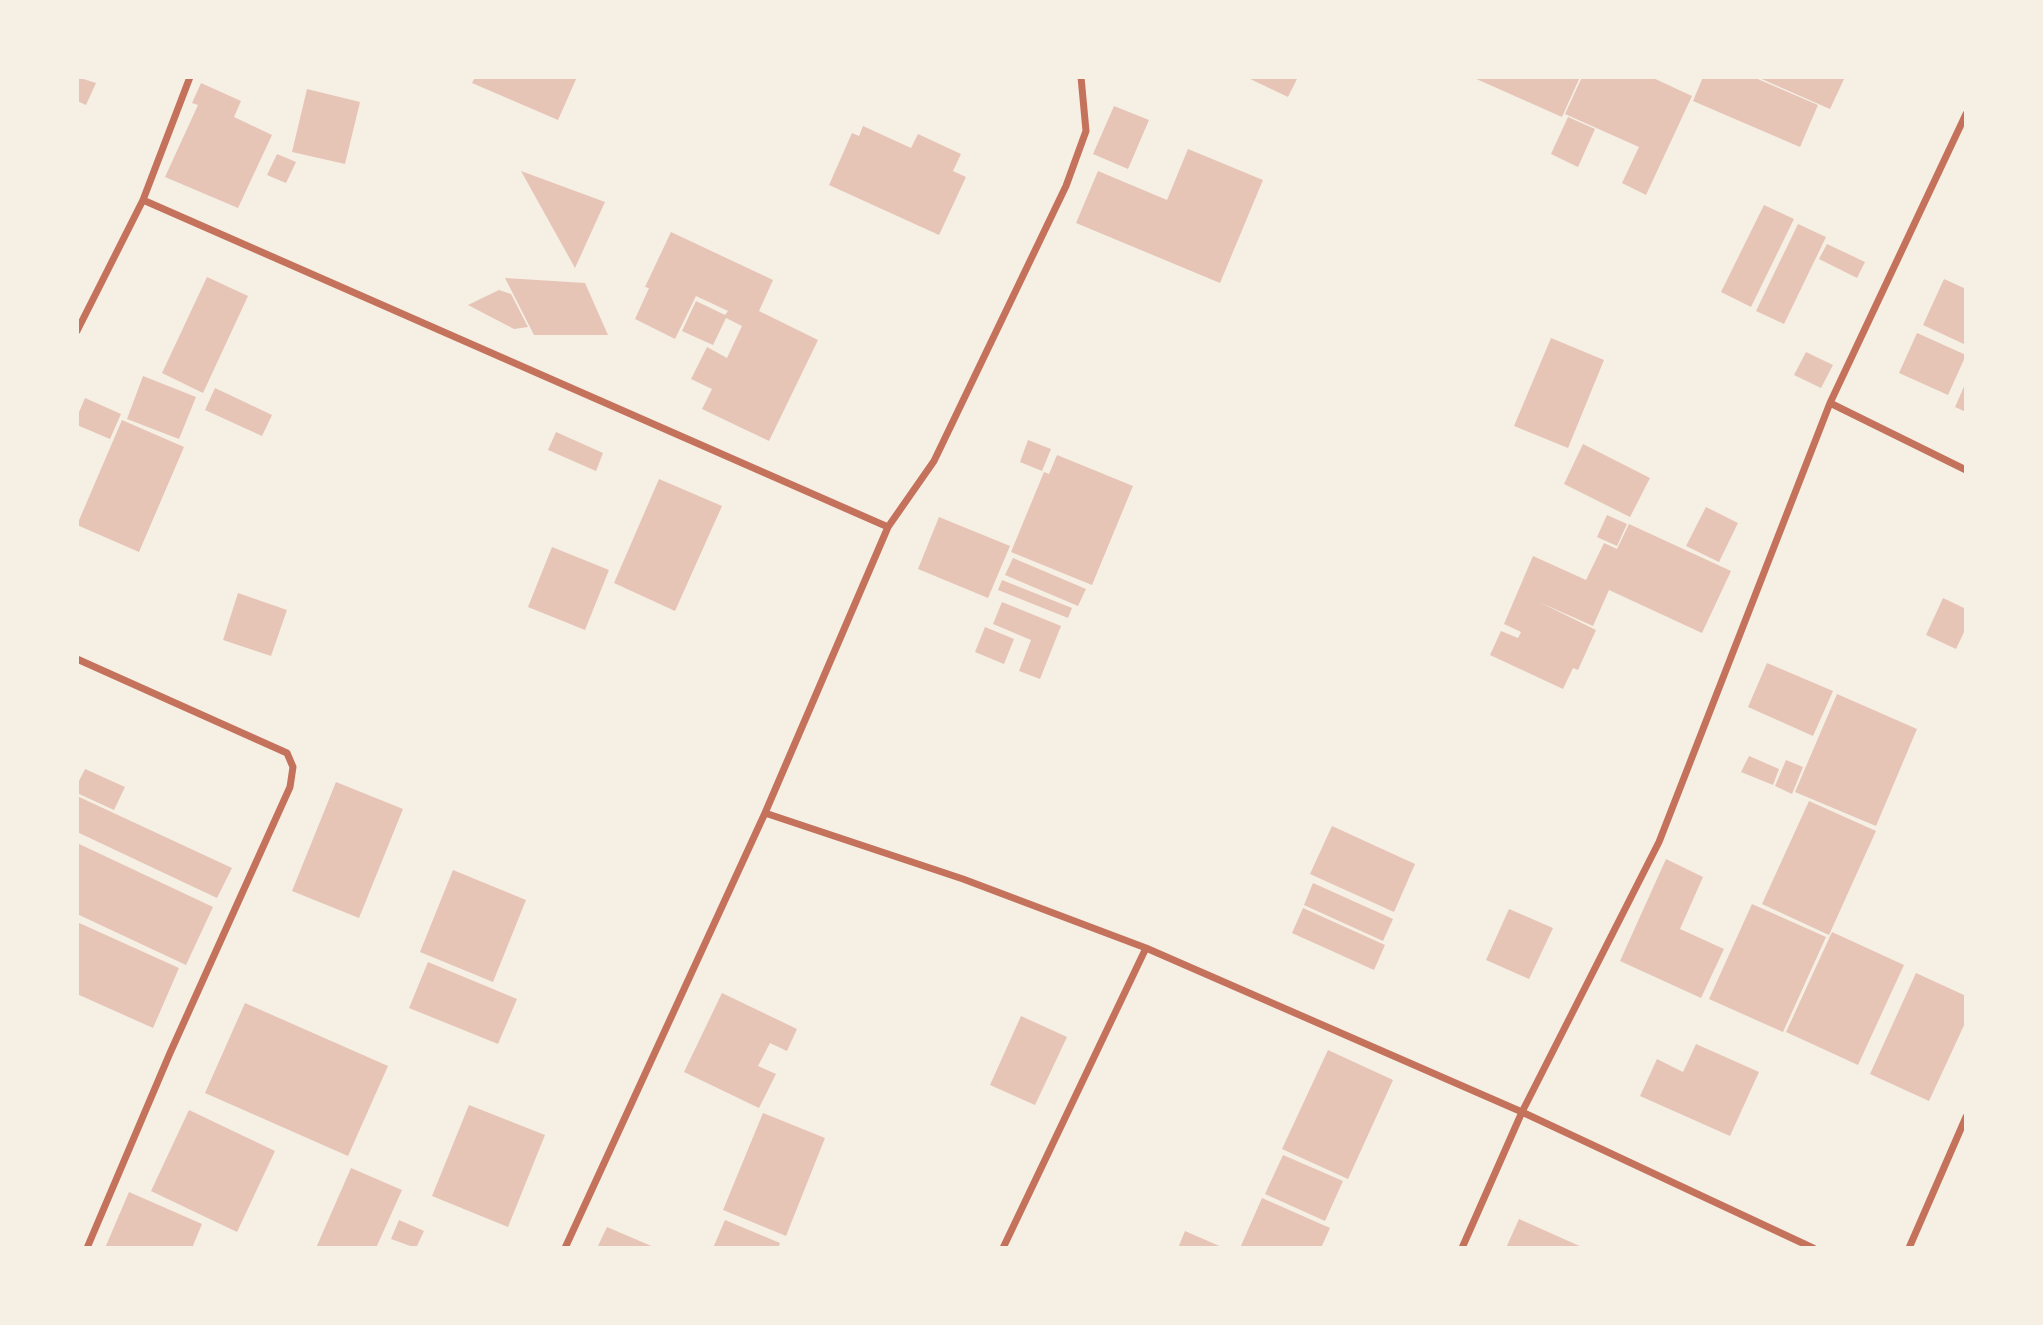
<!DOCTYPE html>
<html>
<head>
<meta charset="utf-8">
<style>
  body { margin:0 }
  #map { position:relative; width:2043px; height:1325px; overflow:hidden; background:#f6efe4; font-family:Cabin,sans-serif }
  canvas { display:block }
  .frame { position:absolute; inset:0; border:79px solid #f6efe4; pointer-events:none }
</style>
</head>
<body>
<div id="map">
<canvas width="2043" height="1325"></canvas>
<div class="frame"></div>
</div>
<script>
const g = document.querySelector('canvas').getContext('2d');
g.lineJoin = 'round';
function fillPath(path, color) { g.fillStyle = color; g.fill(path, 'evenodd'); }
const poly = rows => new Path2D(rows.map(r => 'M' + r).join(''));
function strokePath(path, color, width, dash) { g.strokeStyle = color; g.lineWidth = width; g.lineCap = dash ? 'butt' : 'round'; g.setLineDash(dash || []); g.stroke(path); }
fillPath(poly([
  [77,77,96,83,86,105,77,101],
  [475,77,577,77,558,120,472,83],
  [1246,77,1298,77,1288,97],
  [1472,77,1580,77,1562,117],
  [1582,77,1651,77,1692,96,1646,195,1622,183,1639,147,1565,114],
  [1703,77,1753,77,1818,105,1800,147,1693,101],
  [1757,77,1845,77,1830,109],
  [201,83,241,101,234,117,272,135,238,208,165,177,198,105,192,103],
  [307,89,360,102,345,164,292,152],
  [1114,106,1149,120,1128,169,1093,154],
  [1568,117,1595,129,1578,167,1551,154],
  [863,126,911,148,918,134,961,154,953,171,966,177,939,235,829,185,852,133,859,136],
  [1188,149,1263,180,1220,283,1076,223,1098,171,1167,200],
  [277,154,296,162,286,183,267,175],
  [521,171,605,202,575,268],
  [1764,205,1794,219,1751,307,1721,292],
  [1798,224,1826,237,1784,324,1756,311],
  [671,232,773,280,759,311,818,340,769,441,702,409,712,389,691,379,707,347,727,358,742,326,726,318,713,345,682,331,696,301,725,315,728,311,696,296,675,339,635,319,649,288,645,287],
  [1827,244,1865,262,1857,278,1819,259],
  [207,277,248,296,203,393,162,373],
  [505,278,585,283,608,335,534,335],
  [1944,279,1966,289,1966,345,1923,325],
  [499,290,511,294,528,327,514,329,468,305],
  [1917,333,1966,355,1948,395,1899,373],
  [1551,338,1604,360,1568,448,1514,426],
  [1806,352,1833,365,1821,388,1794,375],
  [143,376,196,397,179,439,127,419],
  [1966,382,1966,412,1955,407],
  [215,388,272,415,262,436,205,410],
  [85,398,121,414,110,439,77,425,77,417],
  [122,420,184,447,139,552,77,525],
  [556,432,603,453,596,471,548,450],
  [1028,440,1051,449,1042,471,1020,462],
  [1583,444,1650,478,1630,517,1564,484],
  [1057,455,1133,486,1092,585,1011,552,1044,472,1049,474],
  [659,479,722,506,675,611,614,583],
  [1706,507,1738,523,1719,562,1686,546],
  [1607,515,1627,524,1617,546,1597,537],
  [939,517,1010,546,988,598,918,569],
  [1629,524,1731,571,1702,633,1609,590,1593,626,1539,602,1596,630,1578,670,1573,668,1563,689,1490,655,1501,631,1518,638,1521,632,1504,624,1533,556,1586,580,1604,543,1617,549],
  [552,547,609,570,585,630,528,607],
  [1013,558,1086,589,1078,606,1005,575],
  [1002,580,1072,608,1068,618,998,590],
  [238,593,287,610,271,656,223,640],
  [1943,598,1966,609,1966,628,1956,649,1926,635],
  [1002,602,1061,626,1040,679,1019,671,1031,640,993,624],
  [985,627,1014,639,1004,664,975,652],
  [1767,663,1833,691,1813,736,1748,707],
  [1837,694,1917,729,1876,826,1795,792],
  [1749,756,1779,769,1773,785,1741,772],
  [1786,760,1803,767,1792,794,1775,786],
  [85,769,125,787,114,810,77,793,77,785],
  [336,782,403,809,359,918,292,891],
  [77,796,232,868,217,898,77,832],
  [1809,801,1876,831,1829,935,1762,904],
  [1332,826,1415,864,1394,912,1310,874],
  [77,843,213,907,186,965,77,914],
  [1666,859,1703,877,1680,929,1724,949,1701,998,1620,961],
  [453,870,526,900,493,982,420,952],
  [1313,883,1393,919,1383,941,1304,905],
  [1752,904,1826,937,1783,1032,1709,999],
  [1303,908,1385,945,1374,970,1292,933],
  [1509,909,1553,928,1529,979,1486,960],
  [77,922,179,968,153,1028,77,994],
  [1832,932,1904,965,1858,1065,1786,1032],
  [428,962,517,999,498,1044,409,1008],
  [1916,973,1966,996,1966,1021,1929,1101,1870,1074],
  [722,993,797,1029,787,1051,770,1043,758,1066,776,1074,759,1108,684,1072],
  [245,1003,388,1066,348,1156,205,1093],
  [1021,1016,1067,1037,1035,1105,990,1085],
  [1696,1044,1759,1072,1730,1136,1640,1096,1657,1059,1683,1072],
  [1328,1050,1393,1080,1348,1179,1282,1149],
  [469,1105,545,1135,508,1227,432,1196],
  [189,1110,275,1151,237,1232,151,1191],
  [763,1113,825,1138,786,1236,723,1210],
  [1283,1155,1343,1181,1325,1221,1265,1194],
  [351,1168,402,1190,376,1248,316,1248],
  [129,1192,202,1224,192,1248,105,1248],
  [1262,1198,1330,1228,1321,1248,1240,1248],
  [1519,1219,1584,1248,1506,1248],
  [399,1220,424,1231,416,1248,391,1239],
  [725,1220,780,1243,778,1248,713,1248],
  [607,1227,656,1248,597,1248],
  [1185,1231,1224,1248,1178,1248]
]), '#e6c5b7');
strokePath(poly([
  [143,200,888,527],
  [77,331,143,200,190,77],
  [1830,403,1966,470],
  [77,659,287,753,293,767,290,787,170,1053,87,1248],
  [765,813,963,879,1146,948,1522,1112,1813,1248],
  [565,1248,765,813,888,527,934,461,1066,186,1086,131,1081,77],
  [1003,1248,1146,948],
  [1462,1248,1522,1112,1659,842,1830,403,1966,114],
  [1909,1248,1966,1117]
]), '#c5725c', 7);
</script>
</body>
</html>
